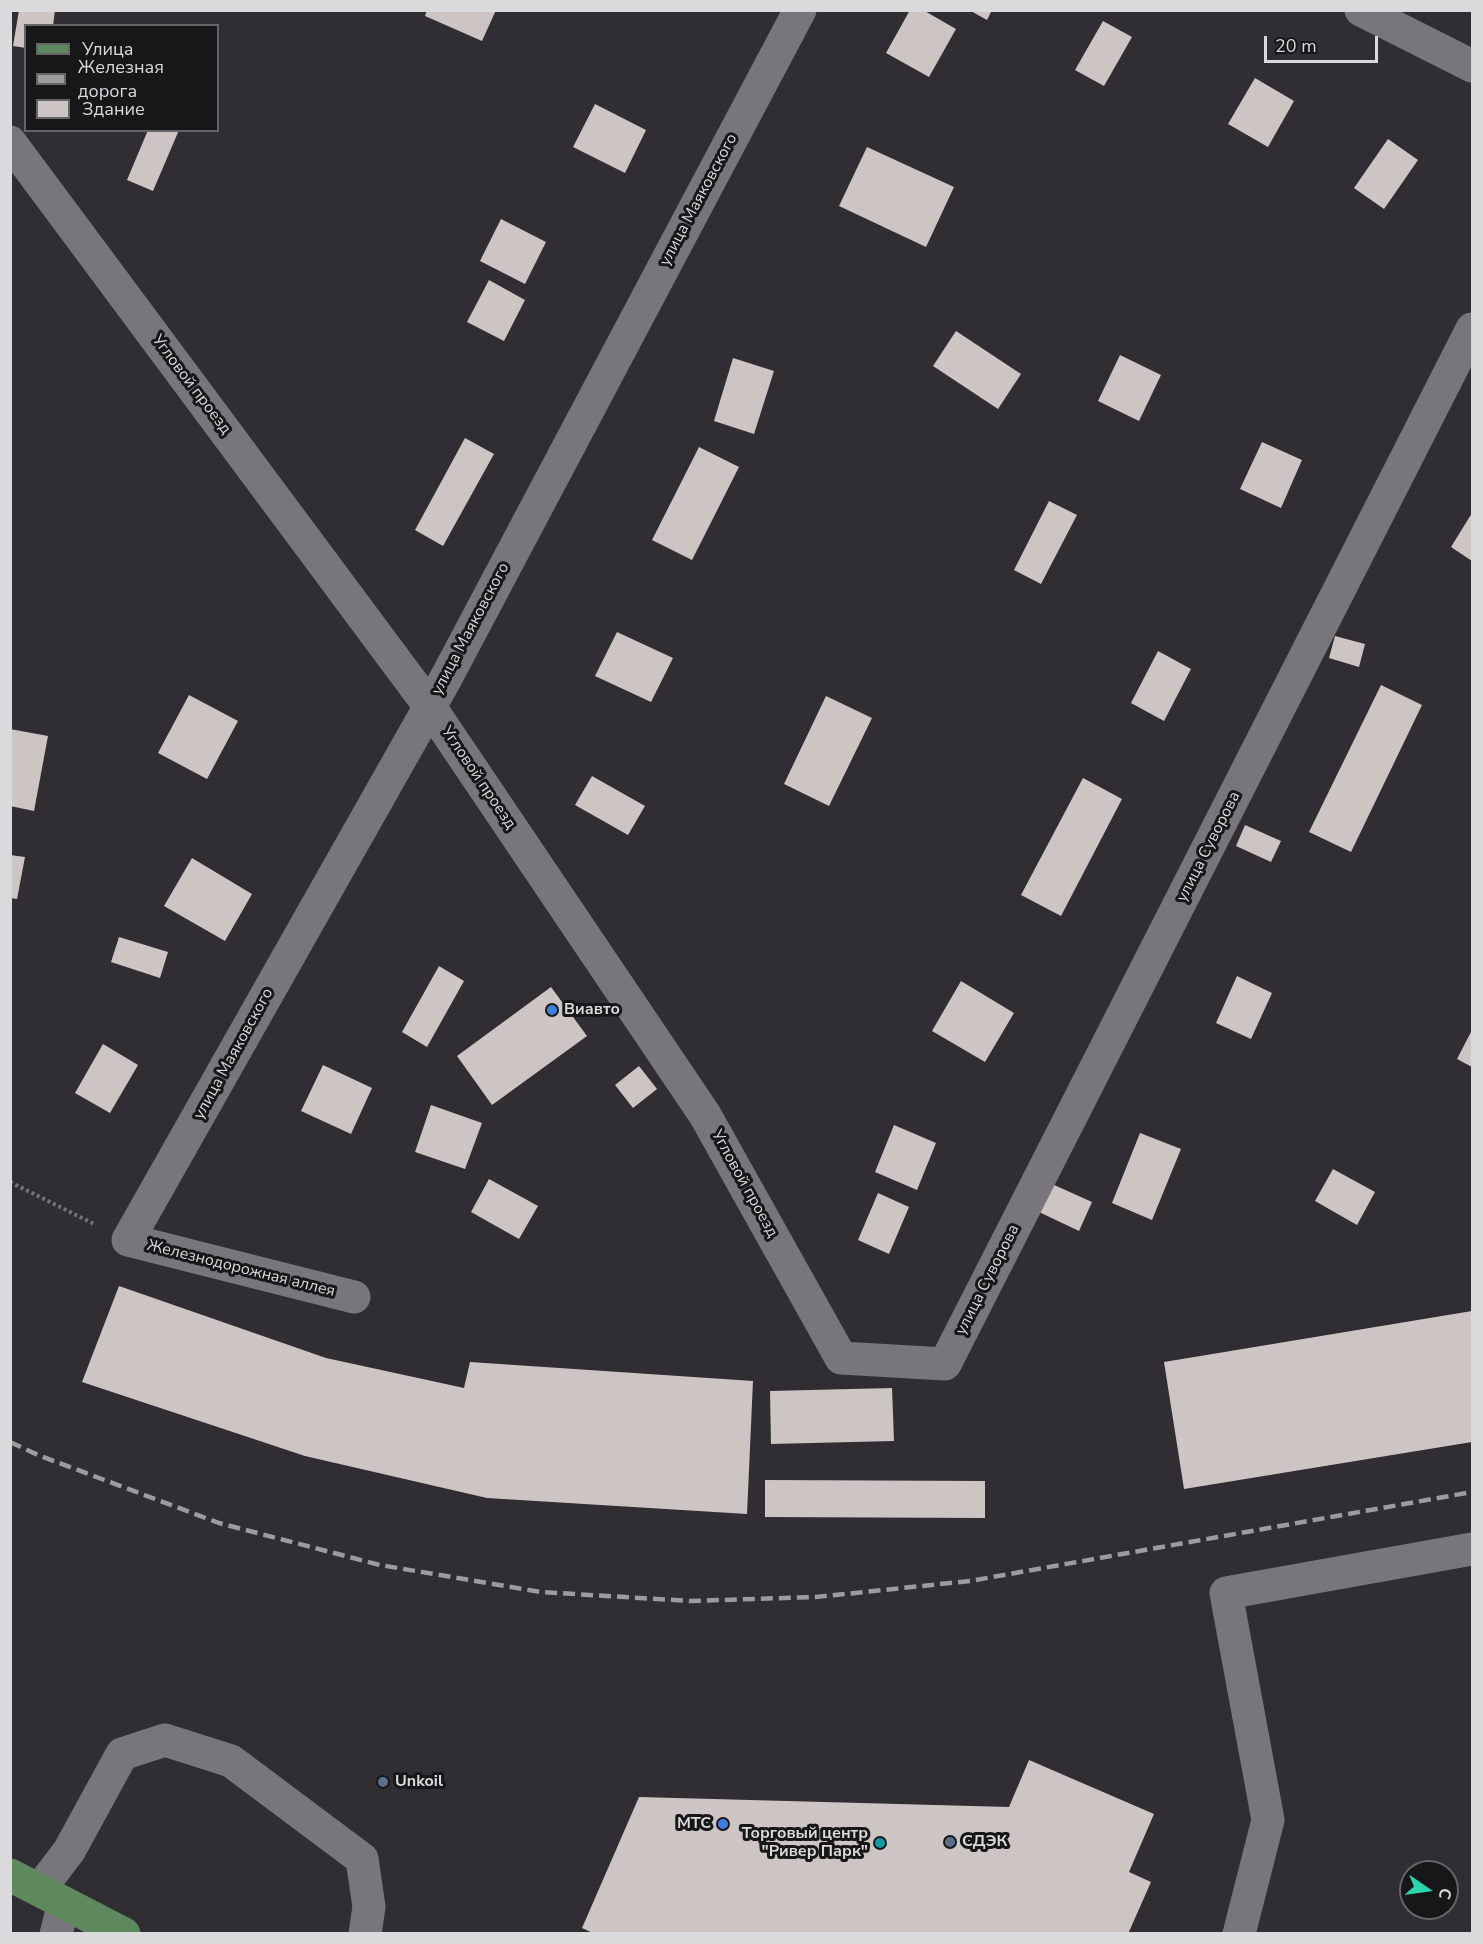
<!DOCTYPE html>
<html>
<head>
<meta charset="utf-8">
<style>
  body { margin:0 }
  #map { position:relative; width:1483px; height:1944px; overflow:hidden; background:#302e32; font-family:"Nunito Sans",sans-serif }
  canvas { display:block }
  .frame { position:absolute; inset:0; border:12px solid #dad9dc; pointer-events:none }
  .legend { position:absolute; left:24px; top:24px; width:195px; height:108px; box-sizing:border-box; background:#171618; border:2px solid #656466; margin:0; padding:8px 10px; list-style:none; font-size:18px; color:#dad9dc }
  .legend li { display:flex; align-items:center; gap:12px; height:30px }
  .legend b { width:30px; border:2px solid #656466 }
  .north { position:absolute; left:1399px; top:1860px; width:60px; height:60px; box-sizing:border-box; background:#171618; border:2px solid #656466; border-radius:50%; rotate:103deg; font-size:16px; font-weight:700; line-height:24px; text-align:center; color:#dad9dc }
  .north::after { content:''; display:block; margin:auto; width:21px; height:27px; background:#29d5ac; clip-path:polygon(50% 0,100% 100%,50% 72%,0 100%) }
  .scale { position:absolute; left:1264px; top:36px; width:114px; height:27px; box-sizing:border-box; border:3px solid #dad9dc; border-top:0; padding-left:8px; font-size:18px; line-height:21px; white-space:nowrap; color:#dad9dc; -webkit-text-stroke:4px #171618; paint-order:stroke }
</style>
</head>
<body>
<div id="map">
<canvas width="1483" height="1944"></canvas>
<div class="frame"></div>
<ul class="legend">
<li><b style="height:8px;background:#5e895f"></b>Улица</li>
<li><b style="height:8px;background:#9c9b9e"></b>Железная дорога</li>
<li><b style="height:16px;background:#cdc5c4"></b>Здание</li>
</ul>
<div class="north">С</div>
<div class="scale">20 m</div>
</div>
<script>
const g = document.querySelector('canvas').getContext('2d');
g.lineJoin = 'round';
function fillPath(path, color) { g.fillStyle = color; g.fill(path, 'evenodd'); }
const poly = rows => new Path2D(rows.map(r => 'M' + r).join(''));
function strokePath(path, color, width, dash) { g.strokeStyle = color; g.lineWidth = width; g.lineCap = dash ? 'butt' : 'round'; g.setLineDash(dash || []); g.stroke(path); }
function write(font, color, halo, rows, align = 'center') {
  g.font = font + ' "Nunito Sans",sans-serif'; g.lineWidth = 6; g.setLineDash([]); g.textBaseline = 'middle'; g.strokeStyle = halo; g.fillStyle = color; for (const [text, x, y, turn = 0] of rows) {
    g.save(); g.translate(x, y); g.rotate((+turn || 0) * Math.PI / 180); g.textAlign = isNaN(turn) ? turn : align; if (halo) g.strokeText(text, 0, 0); g.fillText(text, 0, 0); g.restore();
  }
}
fillPath(poly([
  [19,10,55,10,53,26,26,26,26,48,13,46],
  [427,10,496,10,482,41,425,16],
  [910,10,923,10,956,29,929,77,886,53],
  [969,10,992,10,987,20],
  [1103,21,1132,37,1104,86,1075,70],
  [1255,78,1294,101,1268,147,1228,124],
  [595,104,646,130,625,173,573,147],
  [148,130,179,130,153,191,127,180],
  [1388,139,1418,160,1384,209,1354,188],
  [867,147,954,187,926,247,839,206],
  [501,219,546,242,525,284,480,261],
  [489,280,525,300,504,341,467,322],
  [956,331,1021,374,998,409,933,366],
  [1120,355,1161,375,1139,421,1098,401],
  [733,358,774,371,754,434,714,421],
  [465,438,494,454,443,546,415,530],
  [1262,442,1302,460,1281,508,1240,489],
  [699,447,739,467,692,560,652,540],
  [1049,501,1077,515,1041,584,1014,570],
  [1472,513,1472,561,1451,547],
  [617,632,673,658,651,702,595,676],
  [1335,636,1365,644,1359,667,1329,658],
  [1158,651,1191,669,1164,721,1131,703],
  [1381,685,1422,705,1351,852,1309,832],
  [189,695,238,721,207,779,158,753],
  [826,696,872,718,829,806,784,784],
  [10,729,48,736,34,811,10,806],
  [592,776,645,806,628,835,575,805],
  [1083,778,1122,799,1061,916,1021,895],
  [1245,825,1281,841,1271,862,1236,846],
  [10,855,25,857,17,899,10,898],
  [192,858,252,894,225,941,164,906],
  [119,937,168,952,160,978,111,962],
  [439,966,464,981,427,1047,402,1032],
  [1237,976,1272,993,1251,1039,1216,1023],
  [961,981,1014,1013,985,1062,932,1031],
  [551,987,587,1036,492,1105,457,1056],
  [1472,1030,1472,1067,1457,1059],
  [103,1044,138,1065,110,1113,75,1093],
  [323,1065,372,1088,351,1134,301,1111],
  [639,1066,657,1089,633,1108,615,1085],
  [431,1105,482,1123,465,1169,415,1152],
  [894,1125,936,1143,917,1190,875,1172],
  [1140,1133,1181,1149,1152,1220,1112,1203],
  [1333,1169,1375,1192,1357,1225,1315,1201],
  [489,1179,538,1206,519,1239,471,1212],
  [1052,1184,1092,1202,1079,1231,1039,1212],
  [878,1193,909,1207,889,1254,858,1240],
  [119,1286,326,1358,464,1388,470,1362,753,1381,747,1514,487,1498,305,1456,82,1382],
  [1472,1311,1472,1442,1184,1489,1164,1362],
  [892,1388,894,1441,771,1444,770,1391],
  [765,1480,985,1481,985,1518,765,1517],
  [1029,1760,1154,1814,1129,1872,1151,1882,1128,1934,595,1934,582,1928,639,1797,1009,1807]
]), '#cdc5c4');
strokePath(poly([
  [10,1182,96,1225]
]), '#757377', 4, [3, 3]);
strokePath(poly([
  [1361,10,1472,66],
  [10,142,430,707,705,1115,841,1358,945,1364,1472,329],
  [354,1297,128,1240,446,678,800,10],
  [39,1890,69,1851,122,1754,165,1740,231,1761,362,1859,369,1907,365,1934],
  [56,1934,64,1903],
  [1239,1934,1268,1820,1226,1593,1472,1549]
]), '#79767b', 33);
strokePath(poly([
  [10,1875,124,1934]
]), '#5e895f', 33);
strokePath(poly([
  [10,1442,38,1455,219,1523,380,1565,541,1592,690,1601,816,1597,970,1581,1472,1492]
]), '#9c9b9e', 4.5, [12, 6]);
for (const [x, y, r, color] of [
  [552,1010,6,"#3f7fe0"],
  [383,1782,6,"#5c6f8a"],
  [723,1824,6,"#3f7fe0"],
  [950,1842,6,"#5c6f8a"],
  [880,1843,6,"#0f9aa8"]
]) { const dot = new Path2D(); dot.arc(x, y, r, 0, 2 * Math.PI); g.fillStyle = color; g.fill(dot); strokePath(dot, '#171618', 2); }
write('16px', '#dad9dc', '#171618', [
  ["улица Маяковского",699,200,-62],
  ["Угловой проезд",191,385,53],
  ["улица Маяковского",471,629,-62],
  ["Угловой проезд",478,778,56],
  ["улица Суворова",1209,847,-63],
  ["улица Маяковского",234,1054,-61],
  ["Угловой проезд",744,1184,61],
  ["Железнодорожная аллея",241,1269,14],
  ["улица Суворова",988,1280,-63]
]);
write('bold 16px', '#dad9dc', '#171618', [
  ["Виавто",564,1010],
  ["Unkoil",395,1782],
  ["МТС",711,1824,"right"],
  ["Торговый центр",868,1834,"right"],
  ["\"Ривер Парк\"",868,1852,"right"],
  ["СДЭК",962,1842]
], 'left');
</script>
</body>
</html>
